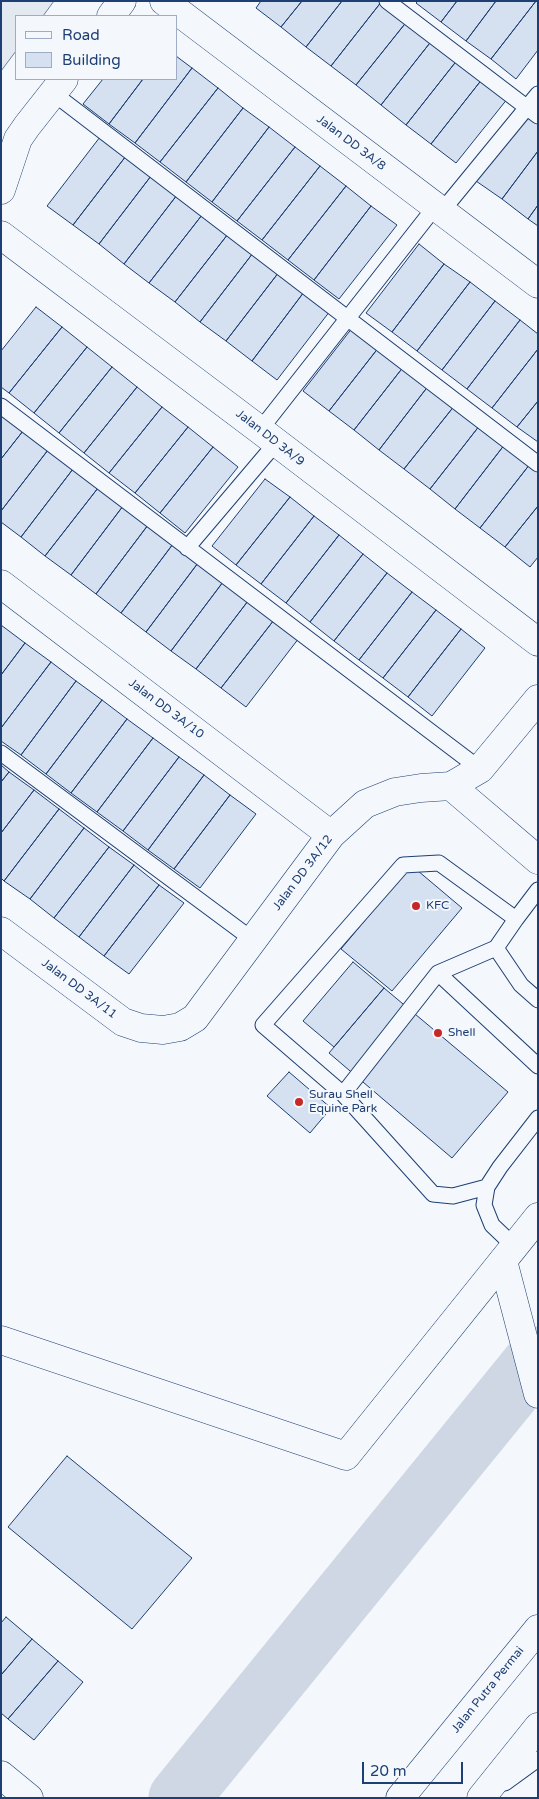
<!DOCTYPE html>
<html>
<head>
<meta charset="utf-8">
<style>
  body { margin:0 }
  #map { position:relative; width:539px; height:1799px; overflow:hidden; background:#f4f7fb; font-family:"Varela Round",sans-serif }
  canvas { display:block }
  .frame { position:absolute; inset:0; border:2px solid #1d3f73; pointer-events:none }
  .legend { position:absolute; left:15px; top:15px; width:162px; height:65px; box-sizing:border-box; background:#f4f7fb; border:1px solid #9eadc5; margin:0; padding:6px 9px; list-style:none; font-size:15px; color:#1d3f73 }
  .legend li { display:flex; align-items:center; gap:10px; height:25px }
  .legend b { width:25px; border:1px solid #9eadc5 }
  .scale { position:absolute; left:362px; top:1762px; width:101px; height:22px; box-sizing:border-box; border:2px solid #1d3f73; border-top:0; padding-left:6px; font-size:15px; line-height:18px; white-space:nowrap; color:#1d3f73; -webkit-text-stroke:4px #f4f7fb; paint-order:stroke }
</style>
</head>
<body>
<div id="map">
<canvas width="539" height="1799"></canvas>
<div class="frame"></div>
<ul class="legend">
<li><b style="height:6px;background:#f4f7fb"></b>Road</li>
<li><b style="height:14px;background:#d5e0f0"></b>Building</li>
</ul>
<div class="scale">20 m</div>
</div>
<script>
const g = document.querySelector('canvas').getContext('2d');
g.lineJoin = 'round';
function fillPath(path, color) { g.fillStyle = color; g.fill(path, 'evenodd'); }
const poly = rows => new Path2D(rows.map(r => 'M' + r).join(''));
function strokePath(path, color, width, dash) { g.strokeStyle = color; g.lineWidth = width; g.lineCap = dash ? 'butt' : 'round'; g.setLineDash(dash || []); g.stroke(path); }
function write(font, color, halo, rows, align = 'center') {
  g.font = font + ' "Varela Round",sans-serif'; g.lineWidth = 4; g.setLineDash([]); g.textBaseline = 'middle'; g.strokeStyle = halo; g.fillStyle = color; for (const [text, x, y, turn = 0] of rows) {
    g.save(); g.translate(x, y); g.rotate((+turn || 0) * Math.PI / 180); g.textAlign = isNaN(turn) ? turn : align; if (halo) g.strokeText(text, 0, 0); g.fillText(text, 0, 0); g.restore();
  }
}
const green = poly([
  [1,1,54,1,43,16,16,16,16,51,1,71,1,1]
]);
fillPath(green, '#e3e9f0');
strokePath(green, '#687fa3', 1);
strokePath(poly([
  [179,1798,538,1357]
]), '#cfd7e4', 61);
const building = poly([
  [261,1,302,1,281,27,256,8,261,1],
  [302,1,342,1,306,47,281,27,302,1],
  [342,1,382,1,331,66,306,47,342,1],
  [382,1,408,20,356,85,331,66,382,1],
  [418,1,457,1,441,22,416,3,418,1],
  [457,1,496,1,466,41,441,22,457,1],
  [496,1,536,1,491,59,466,41,496,1],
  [536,1,538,1,538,50,516,79,491,59,536,1],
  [408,20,433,39,381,105,356,85,408,20],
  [433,39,458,59,406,125,381,105,433,39],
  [176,56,192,68,135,143,109,124,143,79,176,79,176,56],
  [458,59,483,78,431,144,406,125,458,59],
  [192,68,218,88,160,162,135,143,192,68],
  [483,78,508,98,456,163,431,144,483,78],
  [103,79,143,79,109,124,83,104,103,79],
  [218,88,243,108,186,182,160,162,218,88],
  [243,108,269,127,212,202,186,182,243,108],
  [526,113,538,122,538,151,502,199,476,181,526,113],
  [269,127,295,147,237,221,212,202,269,127],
  [100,137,126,156,73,225,47,206,100,137],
  [295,147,320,166,262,240,237,221,295,147],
  [538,151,538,205,528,219,502,199,538,151],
  [126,156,151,176,99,244,73,225,126,156],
  [320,166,346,186,288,260,262,240,320,166],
  [151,176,177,195,124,264,99,244,151,176],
  [346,186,371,206,314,280,288,260,346,186],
  [177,195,202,215,149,283,124,264,177,195],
  [538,205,538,226,528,219,538,205],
  [371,206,397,225,339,299,314,280,371,206],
  [202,215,228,234,175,302,149,283,202,215],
  [228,234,253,253,200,322,175,302,228,234],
  [419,244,444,264,392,332,366,313,419,244],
  [253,253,279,272,226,341,200,322,253,253],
  [444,264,470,282,417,351,392,332,444,264],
  [279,272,304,292,252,361,226,341,279,272],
  [470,282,495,301,442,370,417,351,470,282],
  [304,292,330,311,277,380,252,361,304,292],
  [495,301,520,320,467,389,442,370,495,301],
  [36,307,62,327,9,393,1,387,1,351,36,307],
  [520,320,538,334,538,349,492,408,467,389,520,320],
  [62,327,87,347,34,413,9,393,62,327],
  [353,327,379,347,329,411,303,391,353,327],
  [87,347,112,367,59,433,34,413,87,347],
  [379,347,404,366,354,430,329,411,379,347],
  [538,349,538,401,517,427,492,408,538,349],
  [404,366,429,385,379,450,354,430,404,366],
  [112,367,137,387,84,453,59,433,112,367],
  [429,385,455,405,404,469,379,450,429,385],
  [137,387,162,407,109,473,84,453,137,387],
  [538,401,538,442,517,427,538,401],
  [455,405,480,425,430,489,404,469,455,405],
  [162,407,188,427,135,493,109,473,162,407],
  [1,414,23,431,1,459,1,414],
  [480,425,505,444,455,509,430,489,480,425],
  [188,427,213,447,160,513,135,493,188,427],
  [23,431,48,450,1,511,1,459,23,431],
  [505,444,530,464,480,528,455,509,505,444],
  [213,447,238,467,185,533,160,513,213,447],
  [48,450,73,469,21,537,1,522,1,511,48,450],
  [530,464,538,470,538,506,505,547,480,528,530,464],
  [73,469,98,488,45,556,21,537,73,469],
  [265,479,290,497,236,565,212,546,265,479],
  [98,488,123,506,71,575,45,556,98,488],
  [290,497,314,516,261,584,236,565,290,497],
  [123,506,148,525,96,594,71,575,123,506],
  [538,506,538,557,530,567,505,547,538,506],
  [314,516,339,535,286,603,261,584,314,516],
  [148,525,173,544,121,613,96,594,148,525],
  [339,535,363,554,310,622,286,603,339,535],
  [173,544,198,563,146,632,121,613,173,544],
  [363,554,387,573,334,641,310,622,363,554],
  [198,563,223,582,171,651,146,632,198,563],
  [387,573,412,592,359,660,334,641,387,573],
  [223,582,248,601,196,669,171,651,223,582],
  [412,592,436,610,383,678,359,660,412,592],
  [248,601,274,620,221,688,196,669,248,601],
  [436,610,461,629,408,697,383,678,436,610],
  [274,620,299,638,246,707,221,688,274,620],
  [1,625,25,643,1,675,1,625],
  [461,629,485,648,432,716,408,697,461,629],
  [25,643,51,662,1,728,1,675,25,643],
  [51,662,76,681,21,755,1,741,1,728,51,662],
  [76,681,102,700,46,774,21,755,76,681],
  [102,700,127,719,71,793,46,774,102,700],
  [127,719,153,738,97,812,71,793,127,719],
  [153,738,179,757,123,831,97,812,153,738],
  [179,757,204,775,148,850,123,831,179,757],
  [1,765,9,772,1,782,1,765],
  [9,772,34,790,1,833,1,782,9,772],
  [204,775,230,795,174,869,148,850,204,775],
  [34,790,59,809,4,881,1,878,1,833,34,790],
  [230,795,256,814,200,888,174,869,230,795],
  [59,809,84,828,30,899,4,881,59,809],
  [84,828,109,847,54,918,30,899,84,828],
  [109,847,134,865,79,937,54,918,109,847],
  [134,865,159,885,104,956,79,937,134,865],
  [411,865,462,908,392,991,341,949,411,865],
  [159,885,184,903,129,974,104,956,159,885],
  [353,962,384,988,334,1047,303,1021,353,962],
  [384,988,508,1092,452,1158,329,1053,384,988],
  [289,1072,331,1108,310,1133,267,1096,289,1072],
  [67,1456,192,1558,132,1629,8,1527,67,1456],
  [6,1617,32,1639,1,1675,1,1623,6,1617],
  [32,1639,58,1661,8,1719,1,1713,1,1675,32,1639],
  [58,1661,83,1682,34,1740,8,1719,58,1661]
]);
fillPath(building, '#d5e0f0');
strokePath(building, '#1d3f73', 1);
const service = poly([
  [387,1,538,116],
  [53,93,538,464],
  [442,211,538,94],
  [1,406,480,769],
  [260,430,435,207],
  [187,548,276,443],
  [1,753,253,940],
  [496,948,521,985,538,1000],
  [438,973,538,1066],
  [343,1094,438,973,496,948,516,919,538,890],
  [487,1187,453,1196,433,1194,343,1094,263,1025,403,865,439,863,516,919],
  [514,1246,492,1225,484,1205,487,1187,500,1167,538,1118],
  [505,1783,538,1759]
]);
const minor = poly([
  [164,1,538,284],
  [111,16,122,1],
  [1,190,18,139,27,126,64,79],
  [1,235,260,430,538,642],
  [1,584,331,835],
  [451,786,538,860],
  [1,931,123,1022,141,1028,163,1030,180,1027,195,1018,331,835,365,804,395,792,421,788,451,786,480,769,538,699],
  [1,1340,346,1456,538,1217],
  [1,1775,29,1798]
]);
const primary = poly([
  [503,1261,538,1394],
  [400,1798,538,1629],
  [481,1798,538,1727]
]);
strokePath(service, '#1d3f73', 17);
strokePath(minor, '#1d3f73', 29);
strokePath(primary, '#1d3f73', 29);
strokePath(service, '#f4f7fb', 15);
strokePath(minor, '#f4f7fb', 28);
strokePath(primary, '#f4f7fb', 28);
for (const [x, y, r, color] of [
  [416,906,5,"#c62828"],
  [438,1033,5,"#c62828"],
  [299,1102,5,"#c62828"]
]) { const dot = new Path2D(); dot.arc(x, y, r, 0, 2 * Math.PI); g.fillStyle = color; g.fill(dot); strokePath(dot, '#f4f7fb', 2); }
write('12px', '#1d3f73', '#f4f7fb', [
  ["Jalan DD 3A/8",351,143,37],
  ["Jalan DD 3A/9",270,438,38],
  ["Jalan DD 3A/10",166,709,37],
  ["Jalan DD 3A/12",303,873,-53],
  ["Jalan DD 3A/11",79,989,37],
  ["Jalan Putra Permai",488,1690,-51]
]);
write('12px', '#1d3f73', '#f4f7fb', [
  ["KFC",426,906],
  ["Shell",448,1033],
  ["Surau Shell",309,1095],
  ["Equine Park",309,1109]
], 'left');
</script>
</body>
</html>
